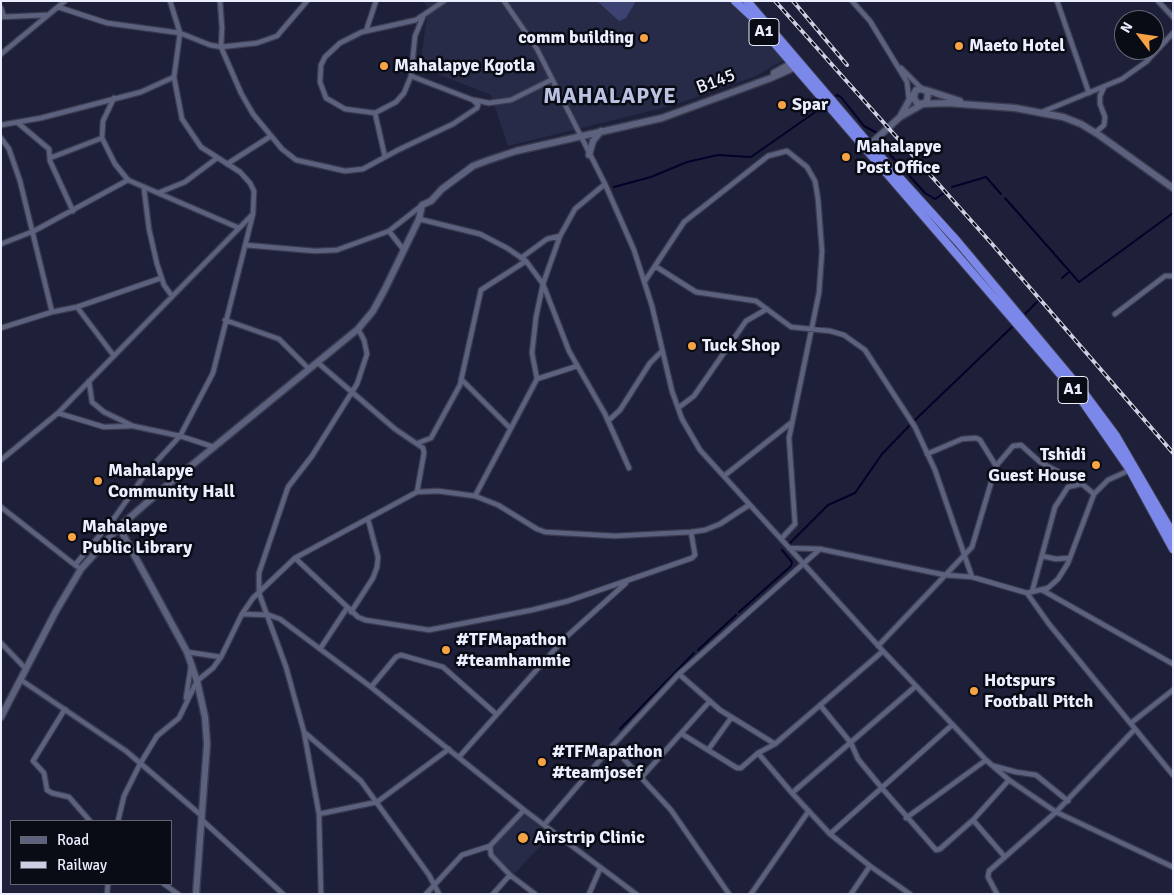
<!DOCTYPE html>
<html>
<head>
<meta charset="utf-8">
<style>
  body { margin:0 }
  #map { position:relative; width:1174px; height:895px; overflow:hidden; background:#1d2038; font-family:Signika,sans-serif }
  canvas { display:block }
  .frame { position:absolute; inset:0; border:2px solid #ebeefe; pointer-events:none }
  .legend { position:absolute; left:10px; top:820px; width:162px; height:65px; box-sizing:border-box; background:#090b15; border:1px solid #636672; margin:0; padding:6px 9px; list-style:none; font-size:15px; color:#ebeefe }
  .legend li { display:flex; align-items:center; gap:10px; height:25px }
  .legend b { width:25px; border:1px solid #636672 }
  .north { position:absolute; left:1114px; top:10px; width:50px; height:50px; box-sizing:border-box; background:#090b15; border:1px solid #636672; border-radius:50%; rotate:301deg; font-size:14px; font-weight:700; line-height:20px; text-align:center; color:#ebeefe }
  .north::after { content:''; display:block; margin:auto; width:18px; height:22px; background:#f5a345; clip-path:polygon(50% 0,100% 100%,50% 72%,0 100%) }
</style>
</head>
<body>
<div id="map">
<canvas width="1174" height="895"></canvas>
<div class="frame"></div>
<ul class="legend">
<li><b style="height:6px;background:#5c617d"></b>Road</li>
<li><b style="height:6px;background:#cdd0e2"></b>Railway</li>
</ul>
<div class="north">N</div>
</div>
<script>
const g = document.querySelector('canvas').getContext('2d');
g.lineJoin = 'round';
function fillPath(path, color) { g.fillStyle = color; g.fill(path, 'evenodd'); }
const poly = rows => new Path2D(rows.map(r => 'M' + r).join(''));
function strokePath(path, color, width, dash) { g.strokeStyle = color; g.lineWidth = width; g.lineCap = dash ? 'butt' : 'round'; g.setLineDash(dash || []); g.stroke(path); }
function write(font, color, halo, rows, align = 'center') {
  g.font = font + ' Signika,sans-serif'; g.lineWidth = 5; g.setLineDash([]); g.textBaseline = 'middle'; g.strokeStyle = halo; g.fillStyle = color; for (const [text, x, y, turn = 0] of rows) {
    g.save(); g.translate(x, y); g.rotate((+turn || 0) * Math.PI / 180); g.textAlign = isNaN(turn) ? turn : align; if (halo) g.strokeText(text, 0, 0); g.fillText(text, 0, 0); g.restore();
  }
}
fillPath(poly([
  [422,1,741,1,790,56,756,76,671,106,508,146,491,95,420,67,428,8],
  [524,810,554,832,512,876,491,855,490,846]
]), '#272b48');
fillPath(poly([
  [597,1,636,1,626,18,619,21]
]), '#3c4271');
strokePath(poly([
  [836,96,837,95,841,97,864,126,877,133],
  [882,138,884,148,925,193,935,199,944,193],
  [614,187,651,177,687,162,718,155,751,157,821,108],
  [952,187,986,177,1001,194],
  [1005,198,1079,282,1173,213],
  [1062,278,1069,272],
  [1024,315,1038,301],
  [914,421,1012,327],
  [790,543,828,505,855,493,882,454,910,425],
  [739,612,791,566,792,562,782,550],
  [698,650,736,615],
  [620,729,694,653]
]), '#050029', 2);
const street = poly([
  [220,1,222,28,221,47,241,93,253,114,282,149,296,160,345,171,363,169,398,150,453,124,477,108,478,105,473,100,411,76],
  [504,1,537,49,605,184,634,250,652,306,672,391,682,419,700,450,883,651,986,760,1009,780,1056,812,1173,867],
  [852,1,870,21,907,82,909,100],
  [1057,1,1089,93],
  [1158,1,1173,17],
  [58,7,107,23,180,33,210,45,221,47,257,43,277,36,307,1],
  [1,8,4,17],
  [1,17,46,15],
  [423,17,415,36,411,76,404,93,396,102,375,113,345,109,326,98,320,82,321,65,325,57,340,43,362,32,416,20,444,1],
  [366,31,376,1],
  [1,54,65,1],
  [901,68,922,89],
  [114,98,103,121,102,138,115,164,128,180,239,228],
  [474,100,489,103,511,100,551,80],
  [1042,112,1122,79,1146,62,1173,33],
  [375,113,385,157],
  [18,123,49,149,50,161,73,211],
  [1,125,41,118,141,92,174,77],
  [1095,133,1104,125,1105,117,1100,104,1100,96,1104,87],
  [1,138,9,149,20,181,52,312],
  [50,158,102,138],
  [227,164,271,136],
  [144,189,149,229,157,264,164,285,172,296],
  [158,193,185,182,217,158],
  [419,219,480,234,507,248,526,261,543,284,569,351,605,414,629,468],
  [389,231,403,249],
  [1,244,34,231,128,180],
  [245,245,315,251,337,250,389,231,421,206],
  [521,258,547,239,560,236],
  [655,266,696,292,756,301,791,327,830,331,844,335,865,350,915,427,935,470,972,577],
  [645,281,684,222,768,156,787,151,807,167,815,181,818,199,822,251,819,293,789,438,795,524,781,539],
  [77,307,114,356],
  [1115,314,1165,276,1173,276],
  [225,320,279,339,309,369],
  [1,328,52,312,77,307,161,278],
  [317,362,395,429,423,448,424,453,417,492],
  [461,379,510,428],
  [537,379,577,366],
  [89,381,92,402,104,412,133,426,180,436,214,447],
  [678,408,694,396,746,321,767,309],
  [58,413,104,427,132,426],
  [608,421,620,410,650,363,662,351],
  [418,443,431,438,460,385,481,290,526,261],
  [927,454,962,439,976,438,980,440,996,466],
  [1,460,58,413,252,215],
  [724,476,792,422],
  [475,496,537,379,532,353,536,317,543,284,560,236,575,209,605,184],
  [1,507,75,565],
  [789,548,820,549,945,575,972,577,1027,593,1049,624,1173,775],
  [1042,556,1056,559,1069,558],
  [295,558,358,617,365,620,429,630,532,610,568,601,692,558,695,555,691,532],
  [81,569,75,565,115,517,146,473,180,436,213,373,253,214,254,191,250,183,240,172,201,147,182,119,174,77,180,33,170,1],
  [1042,590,1173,664],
  [1032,592,1055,507,1068,487,1081,484],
  [1027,593,1048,588,1058,579,1068,563,1094,494,1108,480,1130,470],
  [351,612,373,578,377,567,378,557,368,519],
  [242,614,253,598,295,558,417,492,438,491,475,496,498,505,537,529,545,532,615,536,691,532,705,530,720,524,749,505],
  [1,643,26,669],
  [878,646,972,547,996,466,1013,446,1021,445,1040,462,1082,484,1094,494],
  [320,649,347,608],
  [187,652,221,657],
  [679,674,720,710,775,744],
  [21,680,126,751,202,816],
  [371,687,396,657,401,655,443,667,495,713],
  [186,698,191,666],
  [820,705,851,743,858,759,881,787,936,850,940,849,973,820,1009,780],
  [65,709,33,761,44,773,47,790,52,793,69,797,90,821],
  [1131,723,1173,690],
  [304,732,361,781,429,875,439,894],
  [682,734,737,768,741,768,758,753,775,744,883,651],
  [612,746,671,810,729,894],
  [708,750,731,718],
  [758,753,792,793,830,834,870,866,910,894],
  [459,757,565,638,626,583],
  [994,766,1016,772,1036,775,1068,801],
  [641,778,710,701],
  [792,793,916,686],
  [319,814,377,802,449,749],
  [906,818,986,760],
  [202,820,283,894],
  [973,820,1005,857],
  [118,821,124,796,140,764,157,736,179,718,197,681,213,668,221,657,242,614,269,615,280,619,371,687,524,810,636,894],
  [544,825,612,746,679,674,820,549],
  [830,834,952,725],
  [490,846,491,855,510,875,535,894],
  [164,884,178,894],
  [107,894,108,884],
  [321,894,319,814,304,732,286,667,259,593,259,573,288,487,312,456,357,384,367,354,364,340,358,329],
  [426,894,462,855,490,846,524,810],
  [493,894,510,875],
  [589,894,600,869],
  [751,894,808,812],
  [851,894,870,866],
  [997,894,988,877,989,871,1056,812,1135,729]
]);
const secondary = poly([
  [774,73,796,61],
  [926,90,960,101],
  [900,117,923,104,947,103,1015,108,1063,117,1081,124,1099,135,1173,188],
  [866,148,900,117,910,99,915,92,916,90,922,89,928,92,927,101,923,104,917,103,914,98,915,92],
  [589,155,593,141,601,131],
  [119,527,187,652,197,681,205,717,207,744,196,894],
  [1,717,56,611,81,569,119,527,159,492,358,329,373,311,385,289,419,219,422,205,431,201,442,189,473,166,486,161,516,151,662,118,771,78,798,66]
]);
const highway = poly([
  [735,1,750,15,1078,395,1130,470,1173,549],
  [747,1,870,145,957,241,1084,393,1116,436,1173,534]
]);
strokePath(street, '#3a3b4f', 7);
strokePath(secondary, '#3a3b4f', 9);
strokePath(highway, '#3a3b4f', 10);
strokePath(street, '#5c617d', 4.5);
strokePath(secondary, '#5c617d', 6);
strokePath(highway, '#7c88e9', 8);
const rail = poly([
  [775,1,992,244,1173,453],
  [793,1,847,65]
]);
strokePath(rail, '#cdd0e2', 4);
strokePath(rail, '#090b15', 2, [5.5]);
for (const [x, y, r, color] of [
  [644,38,5,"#f5a345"],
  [959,46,5,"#f5a345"],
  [384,66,5,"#f5a345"],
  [782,105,5,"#f5a345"],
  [846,157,5,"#f5a345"],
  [692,346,5,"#f5a345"],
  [1096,465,5,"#f5a345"],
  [98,481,5,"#f5a345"],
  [72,537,5,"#f5a345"],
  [446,650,5,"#f5a345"],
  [974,691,5,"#f5a345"],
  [542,762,5,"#f5a345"],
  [523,838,6,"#f5a345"]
]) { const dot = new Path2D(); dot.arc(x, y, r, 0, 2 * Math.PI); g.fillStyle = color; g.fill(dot); strokePath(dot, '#090b15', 2); }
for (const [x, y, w] of [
  [764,32,30],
  [1073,390,30]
]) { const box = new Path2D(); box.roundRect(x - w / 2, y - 13.5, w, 27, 4); g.fillStyle = '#090b15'; g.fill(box); strokePath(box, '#ebeefe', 1); }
write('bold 16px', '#ebeefe', null, [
  ["A1",764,32],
  ["A1",1073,390]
]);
write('bold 18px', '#ebeefe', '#090b15', [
  ["comm building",634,38,"right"],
  ["Maeto Hotel",969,46],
  ["Mahalapye Kgotla",394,66],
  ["Spar",792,105],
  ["Mahalapye",856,147],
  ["Post Office",856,168],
  ["Tuck Shop",702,346],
  ["Tshidi",1086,455,"right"],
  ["Guest House",1086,476,"right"],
  ["Mahalapye",108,471],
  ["Community Hall",108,492],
  ["Mahalapye",82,527],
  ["Public Library",82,548],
  ["#TFMapathon",456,640],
  ["#teamhammie",456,661],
  ["Hotspurs",984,681],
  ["Football Pitch",984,702],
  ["#TFMapathon",552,752],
  ["#teamjosef",552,773],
  ["Airstrip Clinic",534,838]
], 'left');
write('18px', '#ebeefe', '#090b15', [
  ["B145",716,82,-21]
]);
g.letterSpacing = '1px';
write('bold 22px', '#bcc2e1', '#090b15', [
  ["MAHALAPYE",610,97]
]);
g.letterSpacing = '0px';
</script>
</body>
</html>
